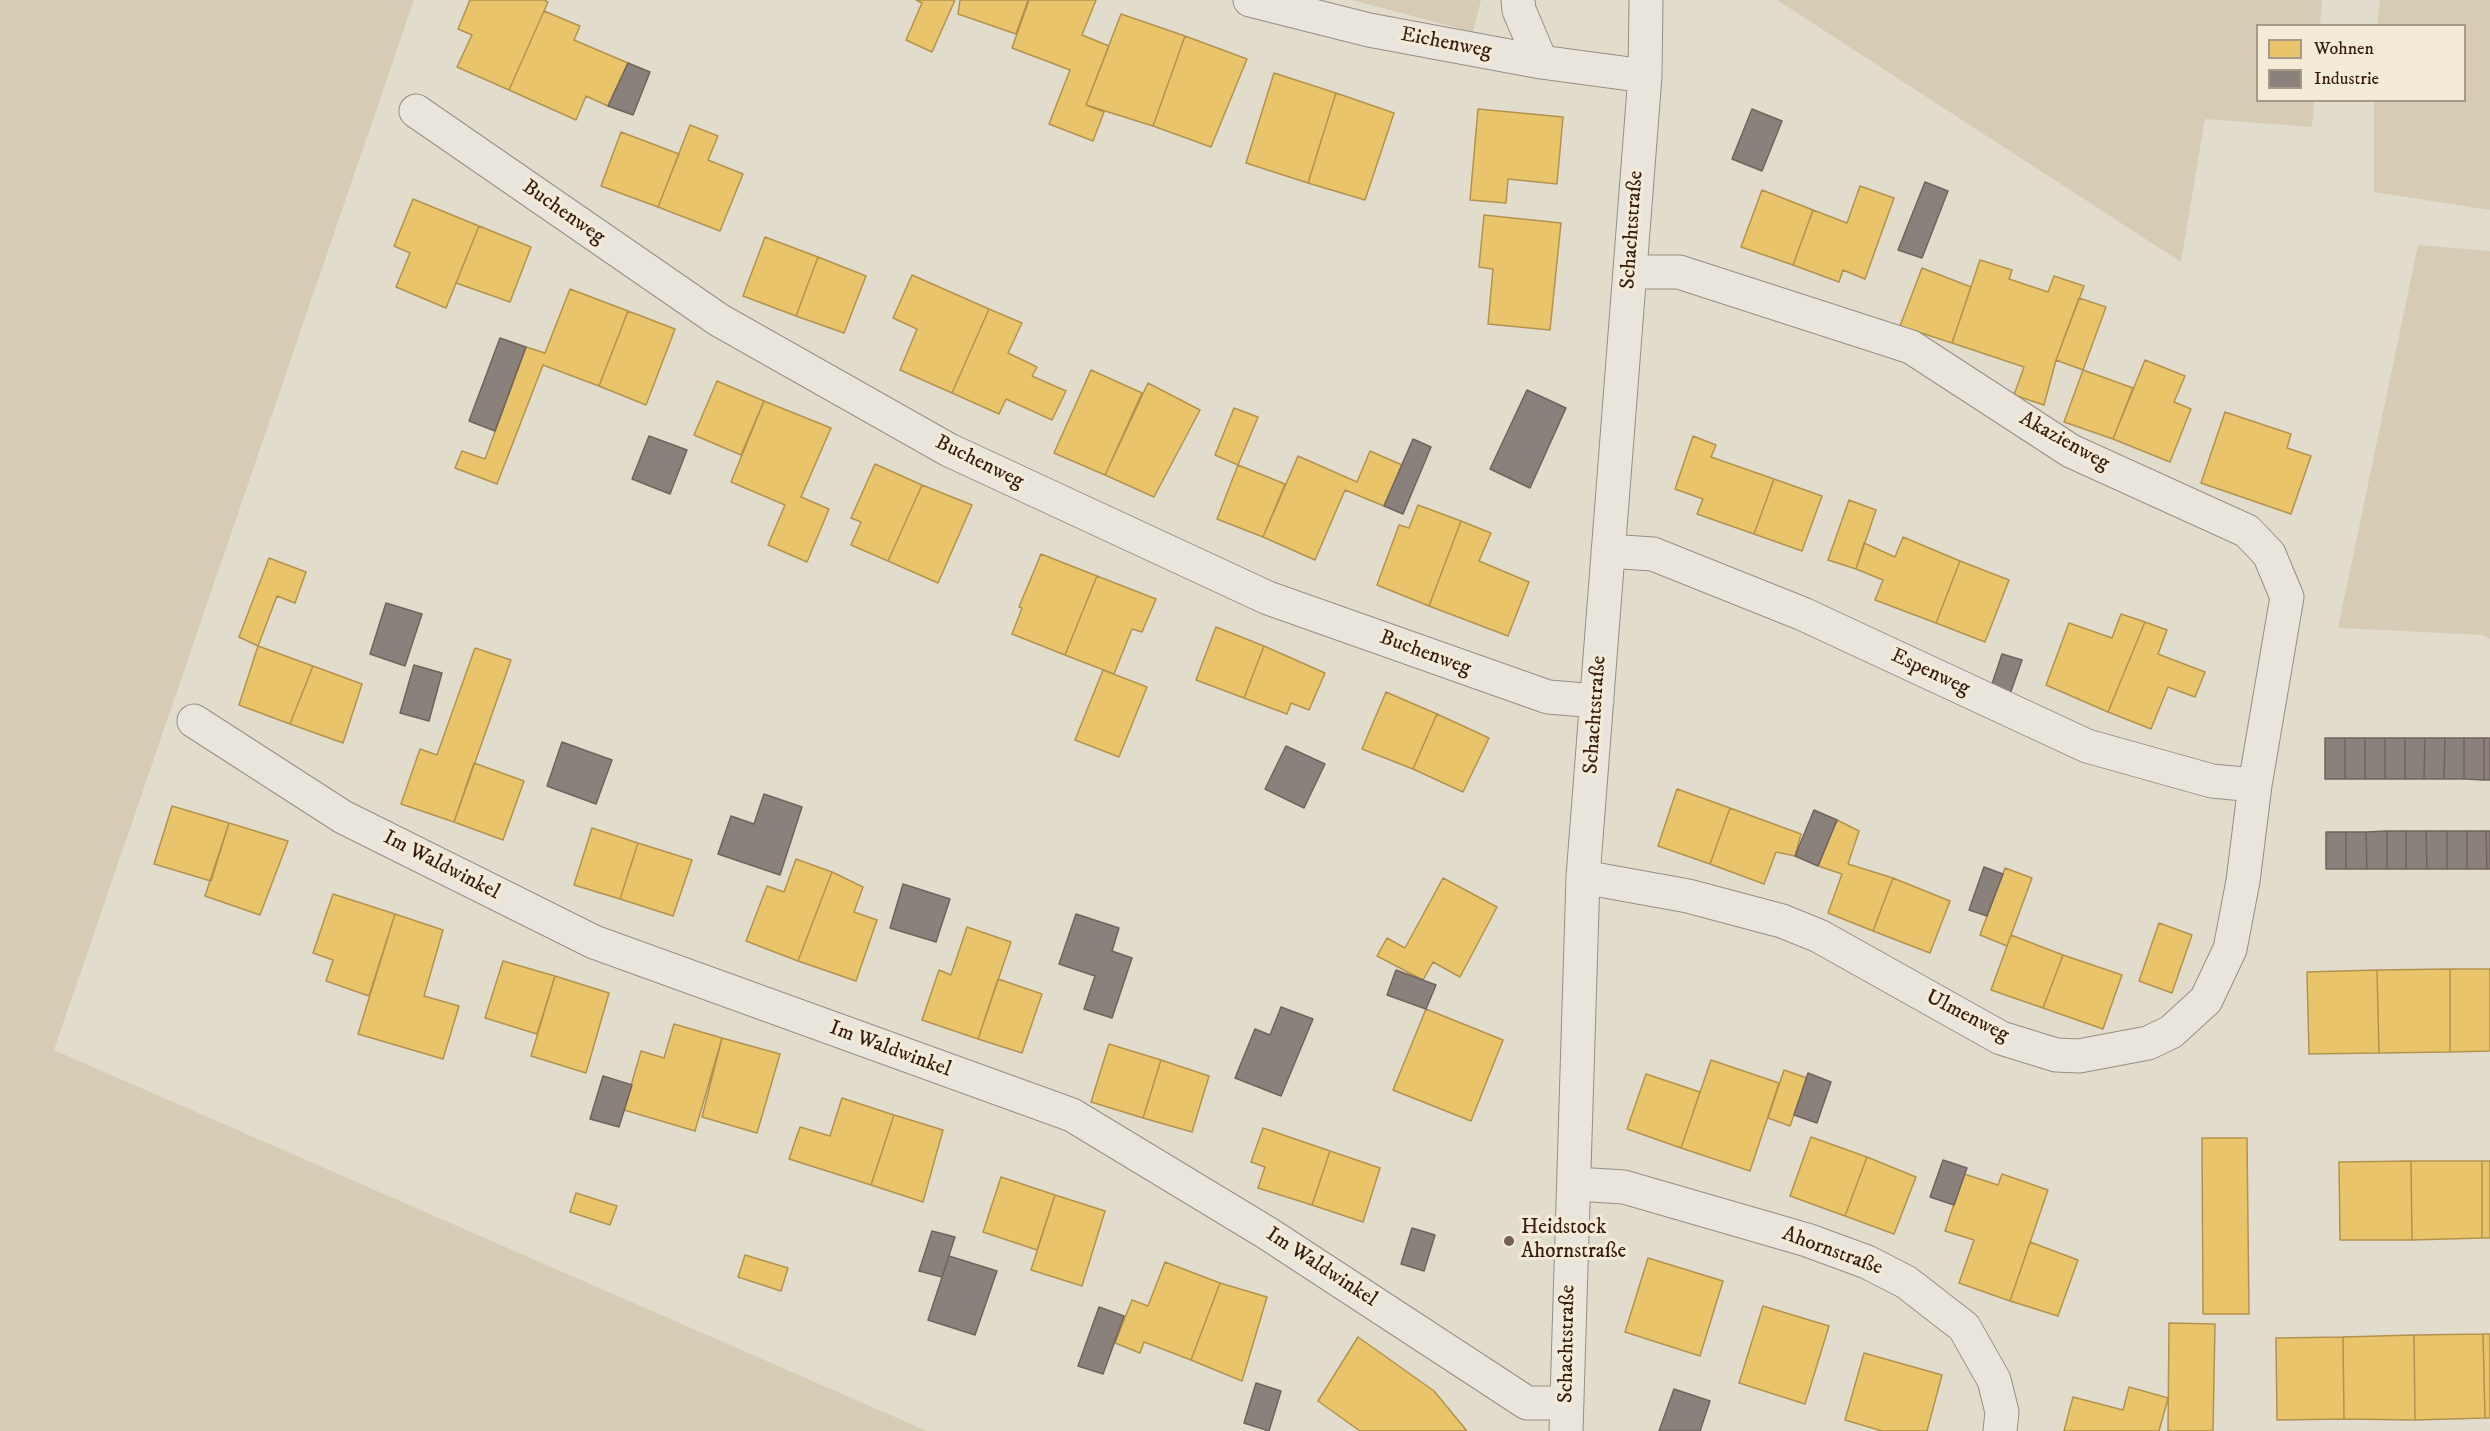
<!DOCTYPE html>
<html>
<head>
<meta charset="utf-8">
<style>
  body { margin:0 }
  #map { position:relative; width:2490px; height:1431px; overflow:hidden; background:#e2dccc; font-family:"IM FELL DW Pica",serif }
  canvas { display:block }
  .legend { position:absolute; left:2256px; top:24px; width:210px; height:78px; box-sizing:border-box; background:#f3ebd7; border:2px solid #a79987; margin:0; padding:8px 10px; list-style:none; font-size:18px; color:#361d10 }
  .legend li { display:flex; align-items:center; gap:12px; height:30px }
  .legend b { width:30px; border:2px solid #a79987 }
</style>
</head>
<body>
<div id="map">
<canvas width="2490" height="1431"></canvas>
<ul class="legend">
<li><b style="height:16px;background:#e9c46a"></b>Wohnen</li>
<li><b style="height:16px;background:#8a817c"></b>Industrie</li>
</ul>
</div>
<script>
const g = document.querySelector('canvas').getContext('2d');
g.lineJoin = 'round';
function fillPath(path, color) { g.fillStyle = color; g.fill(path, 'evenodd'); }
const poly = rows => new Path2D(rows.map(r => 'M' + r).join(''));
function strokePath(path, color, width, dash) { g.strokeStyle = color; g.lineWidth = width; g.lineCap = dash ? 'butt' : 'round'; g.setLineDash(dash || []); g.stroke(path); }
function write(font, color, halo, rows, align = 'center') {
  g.font = font + ' "IM FELL DW Pica",serif'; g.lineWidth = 6; g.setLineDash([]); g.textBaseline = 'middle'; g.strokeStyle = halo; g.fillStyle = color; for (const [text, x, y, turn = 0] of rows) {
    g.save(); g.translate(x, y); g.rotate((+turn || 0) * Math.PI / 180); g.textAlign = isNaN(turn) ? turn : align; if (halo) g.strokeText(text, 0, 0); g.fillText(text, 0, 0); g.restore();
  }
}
fillPath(poly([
  [0,0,414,0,54,1050,927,1431,0,1431],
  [1352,0,1481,0,1473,32],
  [1777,0,2322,0,2320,25,2258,26,2258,100,2314,101,2312,127,2205,119,2181,262],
  [2380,0,2490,0,2490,210,2374,192,2374,101,2464,100,2464,26,2377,25],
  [2418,245,2490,251,2490,639,2483,635,2338,628]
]), '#d6ccb6');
const homes = poly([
  [470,0,544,0,548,2,509,90,457,67,472,35,458,29,470,0],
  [916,0,955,0,932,52,906,40,922,3,916,0],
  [960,0,1028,0,1016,34,958,14,960,0],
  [1029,0,1096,0,1082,35,1109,46,1086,105,1104,112,1093,141,1049,124,1070,70,1012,48,1029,0],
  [544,11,580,26,574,40,628,63,608,106,586,96,576,120,509,90,544,11],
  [1121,14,1185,36,1153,126,1086,105,1121,14],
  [1185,36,1247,59,1211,147,1153,126,1185,36],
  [1274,73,1336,93,1308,183,1246,163,1274,73],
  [1336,93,1394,113,1365,200,1308,183,1336,93],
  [1478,109,1563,117,1557,184,1508,179,1506,203,1470,200,1478,109],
  [690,125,718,136,708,160,743,174,720,231,658,207,690,125],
  [621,132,679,154,658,207,601,186,621,132],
  [1860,186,1894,198,1865,279,1843,270,1839,282,1793,265,1813,210,1847,223,1860,186],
  [1762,190,1813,210,1793,265,1741,247,1762,190],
  [413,199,479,226,446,308,396,287,410,253,394,246,413,199],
  [1484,215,1561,223,1550,330,1488,324,1493,269,1479,267,1484,215],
  [479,226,531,247,510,302,456,283,479,226],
  [765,237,818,257,796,316,743,296,765,237],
  [818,257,866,276,844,333,796,316,818,257],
  [1980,260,2012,270,2009,279,2048,292,2054,276,2084,286,2056,360,2044,405,2014,395,2024,367,1952,343,1980,260],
  [1922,268,1971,287,1952,343,1900,326,1922,268],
  [912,275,989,309,952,393,900,370,917,329,893,318,912,275],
  [570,289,628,311,599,386,543,365,497,484,455,468,462,451,485,459,526,347,545,353,570,289],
  [2079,298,2106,307,2083,370,2056,360,2079,298],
  [989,309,1022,323,1008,353,1037,367,1032,376,1066,391,1052,420,1006,399,999,414,952,393,989,309],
  [628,311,675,329,646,405,599,386,628,311],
  [2145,360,2185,376,2174,402,2191,409,2170,462,2113,439,2145,360],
  [1091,370,1142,393,1105,475,1054,453,1091,370],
  [2083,370,2133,388,2113,439,2064,422,2083,370],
  [717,381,764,401,741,455,694,435,717,381],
  [1148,383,1200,410,1154,497,1105,475,1148,383],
  [764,401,831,428,801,497,829,509,807,562,768,545,785,505,731,482,764,401],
  [1234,408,1258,417,1238,465,1215,455,1234,408],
  [2225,412,2291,434,2287,448,2311,456,2291,514,2201,483,2225,412],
  [1693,436,1716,445,1711,457,1774,479,1754,534,1697,514,1703,499,1675,489,1693,436],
  [1370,451,1402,465,1384,506,1345,490,1315,560,1263,537,1298,456,1357,482,1370,451],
  [875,464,922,485,888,561,851,545,861,522,851,518,875,464],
  [1238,465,1285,484,1263,537,1217,519,1238,465],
  [1774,479,1822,496,1802,551,1754,534,1774,479],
  [922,485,972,505,938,583,888,561,922,485],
  [1849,500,1876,510,1856,569,1828,560,1849,500],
  [1418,505,1461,521,1429,606,1377,585,1399,525,1409,528,1418,505],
  [1461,521,1491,533,1479,561,1529,582,1508,636,1429,606,1461,521],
  [1903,537,1960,561,1936,623,1875,600,1883,580,1856,569,1864,543,1895,557,1903,537],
  [1041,554,1097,576,1065,655,1012,634,1022,608,1019,607,1041,554],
  [269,558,306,572,295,603,277,596,258,646,239,637,269,558],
  [1960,561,2009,580,1985,642,1936,623,1960,561],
  [1097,576,1156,599,1142,632,1132,629,1114,674,1065,655,1097,576],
  [2121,614,2145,622,2108,712,2046,685,2069,623,2112,638,2121,614],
  [2145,622,2167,630,2158,654,2205,672,2195,697,2168,687,2151,729,2108,712,2145,622],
  [1216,627,1264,646,1244,698,1196,680,1216,627],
  [258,646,313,666,290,724,239,705,258,646],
  [1264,646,1325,673,1309,710,1291,703,1287,714,1244,698,1264,646],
  [475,648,511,660,454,822,401,804,420,749,437,755,475,648],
  [313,666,362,684,343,743,290,724,313,666],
  [1103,670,1147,687,1119,757,1075,740,1103,670],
  [1386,692,1437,714,1413,769,1362,749,1386,692],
  [1437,714,1489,738,1463,792,1413,769,1437,714],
  [474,763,524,781,503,840,454,822,474,763],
  [1677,789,1730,808,1710,864,1658,846,1677,789],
  [172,806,229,823,211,881,154,864,172,806],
  [1730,808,1801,834,1795,856,1776,852,1764,884,1710,864,1730,808],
  [1837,820,1859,831,1848,864,1893,878,1873,931,1828,913,1842,874,1818,866,1837,820],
  [229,823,288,841,260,915,205,896,229,823],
  [592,828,638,843,620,899,574,885,592,828],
  [638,843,692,860,673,916,620,899,638,843],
  [796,859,832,872,798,961,746,941,767,886,784,892,796,859],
  [2005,868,2032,878,2007,946,1980,935,2005,868],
  [832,872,863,887,854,912,877,920,856,981,798,961,832,872],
  [1443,878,1497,907,1460,977,1433,962,1423,980,1377,956,1387,938,1405,948,1443,878],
  [1893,878,1950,901,1930,953,1873,931,1893,878],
  [333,894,395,914,369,996,326,981,333,960,313,953,333,894],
  [395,914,443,930,424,996,459,1006,443,1059,358,1034,395,914],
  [2159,923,2192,935,2172,993,2139,981,2159,923],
  [967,927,1011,942,978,1039,922,1020,939,970,951,975,967,927],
  [2011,935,2063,955,2043,1008,1991,990,2011,935],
  [2063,955,2122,975,2103,1029,2043,1008,2063,955],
  [503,961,555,976,537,1034,485,1018,503,961],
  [2450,969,2490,969,2490,1051,2450,1052,2450,969],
  [2450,969,2450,1052,2379,1053,2377,970,2450,969],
  [2377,970,2379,1053,2309,1054,2307,972,2377,970],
  [555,976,609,993,586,1073,531,1056,555,976],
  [998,979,1042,994,1022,1053,978,1039,998,979],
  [1426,1009,1503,1040,1471,1121,1393,1090,1426,1009],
  [674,1024,722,1038,695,1131,624,1110,641,1051,664,1058,674,1024],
  [722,1038,780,1054,757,1133,702,1117,722,1038],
  [1109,1044,1161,1060,1143,1118,1091,1102,1109,1044],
  [1161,1060,1209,1076,1192,1132,1143,1118,1161,1060],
  [1711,1060,1779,1083,1750,1171,1681,1148,1711,1060],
  [1784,1070,1807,1078,1790,1126,1768,1118,1784,1070],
  [1646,1074,1700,1092,1681,1148,1627,1129,1646,1074],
  [842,1098,894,1115,871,1185,789,1159,800,1127,830,1136,842,1098],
  [894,1115,943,1130,923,1202,871,1185,894,1115],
  [1263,1128,1330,1151,1312,1205,1258,1188,1265,1167,1251,1162,1263,1128],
  [1811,1137,1867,1157,1845,1216,1790,1196,1811,1137],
  [2202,1138,2247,1138,2249,1314,2203,1314,2202,1138],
  [1330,1151,1380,1168,1363,1222,1312,1205,1330,1151],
  [1867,1157,1916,1177,1894,1234,1845,1216,1867,1157],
  [2411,1161,2482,1161,2482,1238,2412,1240,2411,1161],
  [2411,1161,2412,1240,2340,1240,2339,1162,2411,1161],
  [2482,1161,2490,1161,2490,1238,2482,1238,2482,1161],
  [1964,1174,1998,1185,2002,1174,2048,1190,2010,1301,1959,1283,1974,1240,1945,1231,1964,1174],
  [1001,1177,1055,1195,1037,1250,983,1232,1001,1177],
  [576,1193,617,1206,610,1225,570,1212,576,1193],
  [1055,1195,1105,1211,1082,1286,1031,1270,1055,1195],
  [2030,1242,2078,1260,2058,1316,2010,1301,2030,1242],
  [745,1255,788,1268,781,1291,738,1277,745,1255],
  [1648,1258,1723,1281,1700,1356,1625,1332,1648,1258],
  [1165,1262,1220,1283,1191,1360,1144,1342,1140,1353,1115,1343,1132,1300,1148,1306,1165,1262],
  [1220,1283,1267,1297,1242,1381,1191,1360,1220,1283],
  [1763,1306,1829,1326,1805,1404,1739,1383,1763,1306],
  [2169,1323,2215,1324,2213,1431,2168,1431,2169,1323],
  [2483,1334,2490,1334,2490,1418,2485,1418,2483,1334],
  [2483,1334,2485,1418,2415,1420,2414,1335,2483,1334],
  [2414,1335,2415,1420,2344,1419,2343,1337,2414,1335],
  [1358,1337,1434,1391,1467,1431,1360,1431,1318,1401,1358,1337],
  [2343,1337,2344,1419,2277,1420,2276,1338,2343,1337],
  [1864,1353,1942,1375,1927,1431,1882,1431,1845,1420,1864,1353],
  [2129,1387,2168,1398,2159,1431,2064,1431,2073,1397,2123,1410,2129,1387]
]);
fillPath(homes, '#e9c46a');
strokePath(homes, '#b3924f', 1.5);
const industry = poly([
  [628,63,650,72,633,115,608,106,628,63],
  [1752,109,1782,121,1762,171,1732,159,1752,109],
  [1925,182,1948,191,1922,258,1898,250,1925,182],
  [500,338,526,347,495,431,469,421,500,338],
  [1527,390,1566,408,1530,488,1490,469,1527,390],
  [649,436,687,450,670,494,632,479,649,436],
  [1413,439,1431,447,1403,514,1384,506,1413,439],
  [386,603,422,614,405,666,370,654,386,603],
  [2002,654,2022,660,2008,700,1989,693,2002,654],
  [414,665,442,673,429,721,400,713,414,665],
  [2325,738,2345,738,2345,779,2325,779,2325,738],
  [2345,738,2365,738,2365,779,2345,779,2345,738],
  [2365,738,2385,738,2385,779,2365,779,2365,738],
  [2385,738,2405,738,2405,779,2385,779,2385,738],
  [2405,738,2425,738,2424,779,2405,779,2405,738],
  [2425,738,2445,738,2444,779,2424,779,2425,738],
  [2445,738,2464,738,2464,779,2444,779,2445,738],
  [2464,738,2484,738,2484,780,2464,779,2464,738],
  [2484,738,2490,738,2490,780,2484,780,2484,738],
  [562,742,612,760,596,804,547,786,562,742],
  [1286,746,1325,764,1304,808,1265,789,1286,746],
  [764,794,802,807,780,875,718,854,731,816,754,824,764,794],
  [1814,810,1837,820,1818,866,1795,856,1814,810],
  [2387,831,2406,831,2406,869,2387,869,2387,831],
  [2387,831,2387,869,2367,869,2366,832,2387,831],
  [2406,831,2426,831,2427,869,2406,869,2406,831],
  [2426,831,2447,831,2447,869,2427,869,2426,831],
  [2447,831,2467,831,2467,869,2447,869,2447,831],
  [2467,831,2486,831,2487,869,2467,869,2467,831],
  [2486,831,2490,831,2490,869,2487,869,2486,831],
  [2326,832,2346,832,2346,869,2326,869,2326,832],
  [2346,832,2366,832,2367,869,2346,869,2346,832],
  [1984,867,2003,874,1987,916,1969,910,1984,867],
  [903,884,950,899,936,942,890,928,903,884],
  [1076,914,1119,928,1112,951,1132,958,1112,1018,1084,1009,1095,976,1059,964,1076,914],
  [1396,970,1436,985,1426,1009,1387,995,1396,970],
  [1281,1007,1313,1019,1281,1096,1235,1078,1255,1029,1270,1035,1281,1007],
  [1808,1073,1831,1082,1817,1123,1794,1115,1808,1073],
  [603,1076,632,1085,619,1127,590,1119,603,1076],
  [1943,1160,1967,1168,1954,1205,1930,1197,1943,1160],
  [1412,1228,1435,1235,1424,1271,1401,1264,1412,1228],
  [932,1231,955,1237,942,1277,919,1271,932,1231],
  [949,1256,997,1271,975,1335,928,1320,949,1256],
  [1099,1307,1124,1316,1103,1374,1078,1366,1099,1307],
  [1256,1383,1281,1391,1269,1431,1244,1423,1256,1383],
  [1674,1389,1710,1401,1700,1431,1659,1431,1674,1389]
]);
fillPath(industry, '#8a817c');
strokePath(industry, '#71635c', 1.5);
const minor = poly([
  [1250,0,1369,30,1541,62,1645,76],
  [1518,0,1519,10,1541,62],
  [416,111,719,320,949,450,1268,598,1548,697,1597,701],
  [1608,551,1653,554,1803,614,2087,746,2212,781,2255,785],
  [194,721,343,817,594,942,1072,1115,1267,1233,1527,1403,1567,1403],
  [1583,877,1688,896,1782,921,1819,936,2001,1038,2056,1055,2079,1056,2148,1043,2171,1032,2206,1000,2230,949,2243,881,2255,785,2287,597,2269,554,2247,531,2071,451,1911,347,1679,272,1630,272],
  [1576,1184,1624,1187,1807,1240,1867,1262,1906,1282,1964,1327,1994,1380,2002,1412,2000,1431],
  [1566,1431,1583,877,1645,76,1646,0]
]);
strokePath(minor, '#968e84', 35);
strokePath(minor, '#e9e5dd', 33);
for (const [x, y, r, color] of [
  [1509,1241,6,"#726052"]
]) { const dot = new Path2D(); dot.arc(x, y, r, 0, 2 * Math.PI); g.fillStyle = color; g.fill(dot); strokePath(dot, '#f3ebd7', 2); }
write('21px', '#361d10', '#f3ebd7', [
  ["Eichenweg",1446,44,11],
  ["Buchenweg",563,213,35],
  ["Schachtstraße",1633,230,-86],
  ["Akazienweg",2064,442,29],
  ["Buchenweg",979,463,26],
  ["Buchenweg",1425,654,20],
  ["Espenweg",1930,673,25],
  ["Schachtstraße",1596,715,-86],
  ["Im Waldwinkel",441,866,27],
  ["Ulmenweg",1967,1017,27],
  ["Im Waldwinkel",890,1050,20],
  ["Ahornstraße",1832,1252,20],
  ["Im Waldwinkel",1321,1268,33],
  ["Schachtstraße",1568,1344,-89]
]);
write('21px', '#361d10', '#f3ebd7', [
  ["Heidstock",1521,1229],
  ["Ahornstraße",1521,1253]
], 'left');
</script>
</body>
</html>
